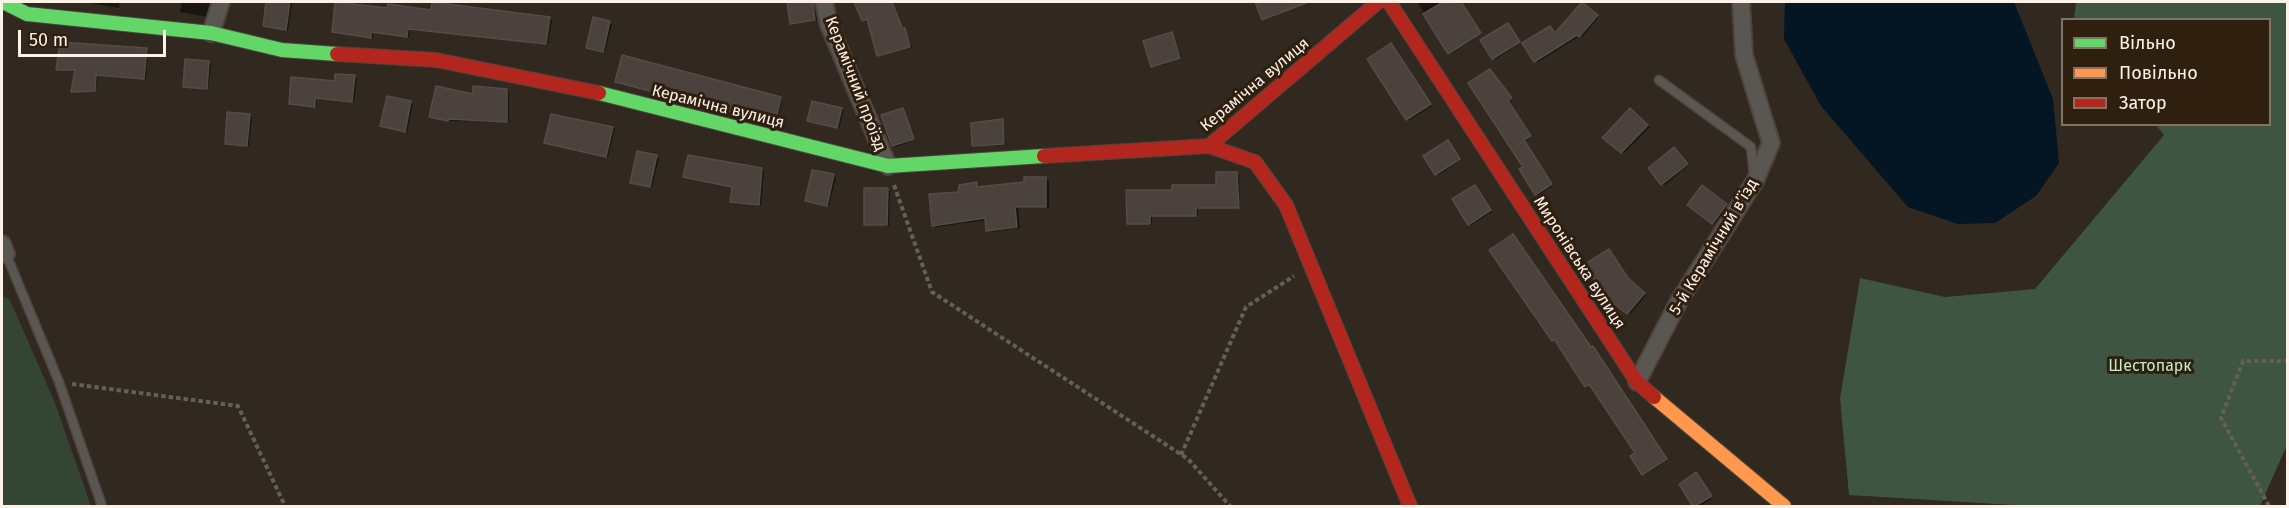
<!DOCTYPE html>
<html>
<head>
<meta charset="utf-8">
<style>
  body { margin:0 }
  #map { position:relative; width:2289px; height:508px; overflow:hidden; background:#31281f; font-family:"Fira Sans",sans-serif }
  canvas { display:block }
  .frame { position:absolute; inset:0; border:3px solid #fef2e8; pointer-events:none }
  .legend { position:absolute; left:2061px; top:18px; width:210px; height:108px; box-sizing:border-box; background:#2f1f0e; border:2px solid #827365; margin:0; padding:8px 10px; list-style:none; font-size:18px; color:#fef2e8 }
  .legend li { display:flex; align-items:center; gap:12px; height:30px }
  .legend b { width:30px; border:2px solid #827365 }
  .scale { position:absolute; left:18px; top:30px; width:148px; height:27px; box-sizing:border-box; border:3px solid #fef2e8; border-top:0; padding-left:8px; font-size:18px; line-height:21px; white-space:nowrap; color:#fef2e8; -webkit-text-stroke:4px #2f1f0e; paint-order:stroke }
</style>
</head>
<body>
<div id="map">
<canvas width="2289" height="508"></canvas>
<div class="frame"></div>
<ul class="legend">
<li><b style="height:8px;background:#63d668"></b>Вільно</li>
<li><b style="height:8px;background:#ff974d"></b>Повільно</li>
<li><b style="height:8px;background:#b3261e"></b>Затор</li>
</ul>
<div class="scale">50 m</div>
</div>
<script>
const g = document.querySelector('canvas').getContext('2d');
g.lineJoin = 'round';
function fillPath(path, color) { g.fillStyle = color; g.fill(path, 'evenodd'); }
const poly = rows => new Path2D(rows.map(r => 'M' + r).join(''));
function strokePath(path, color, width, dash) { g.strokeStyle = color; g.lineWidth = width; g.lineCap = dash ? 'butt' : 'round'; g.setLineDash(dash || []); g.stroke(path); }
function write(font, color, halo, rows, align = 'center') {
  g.font = font + ' "Fira Sans",sans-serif'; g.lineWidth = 6; g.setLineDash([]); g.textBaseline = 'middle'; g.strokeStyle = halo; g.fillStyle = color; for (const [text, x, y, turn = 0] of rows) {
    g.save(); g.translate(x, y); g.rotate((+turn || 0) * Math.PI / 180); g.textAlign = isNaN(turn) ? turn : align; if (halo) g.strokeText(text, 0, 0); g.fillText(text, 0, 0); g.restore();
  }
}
fillPath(poly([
  [2,296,10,300,55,403,91,506,2,506]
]), '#344535');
fillPath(poly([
  [2076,2,2287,2,2287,445,2260,506,2030,506,1849,495,1840,398,1860,278,1945,297,2035,289,2164,135,2156,125,2270,124,2270,20,2074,19]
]), '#3e5542');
fillPath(poly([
  [1785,2,2014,2,2053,99,2059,163,2036,196,1995,223,1958,224,1908,207,1821,106,1784,39]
]), '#041524');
fillPath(poly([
  [85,2,120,2,119,8],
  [182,2,210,2,207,17,180,12],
  [268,2,292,3,288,30,264,25],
  [789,2,814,2,817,21,791,23],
  [856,2,893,2,912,48,878,55,869,20,863,20],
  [1257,2,1283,2,1287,11,1266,20],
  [1417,2,1461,2,1482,34,1451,54],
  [1585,4,1599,17,1582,37,1580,36,1538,62,1535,61],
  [388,10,550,19,552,20,548,44,410,30,409,37,373,32,373,38,336,33],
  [610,23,612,24,605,52,589,48],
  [1510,26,1521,43,1496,59,1493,58],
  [1172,34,1182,58,1155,67,1152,66],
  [1391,44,1432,106,1410,120,1407,119],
  [146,49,148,51,146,79,98,75,96,91,75,92,73,91,76,71,57,69],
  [208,63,211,64,208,90,184,86],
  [1490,71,1513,100,1509,102,1532,137,1525,142,1553,186,1538,195,1525,167],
  [354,77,357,78,354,102,317,99,317,107,291,104],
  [619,83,780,98,782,99,777,123],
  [507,90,509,92,509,122,450,121,433,117,474,96],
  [388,98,413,104,407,132,384,127],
  [841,109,844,110,839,128,811,121],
  [903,109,915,140,896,147,893,145],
  [1632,111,1650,127,1624,153,1622,152],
  [250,116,252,117,249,146,226,143],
  [1003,120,1006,145,974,146],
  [613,128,615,129,608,157,548,144],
  [1448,142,1461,160,1439,175,1437,174],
  [1674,149,1689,165,1665,185,1662,184],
  [638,153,659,158,652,188,634,183],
  [761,169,764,171,761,206,734,203,732,201,733,187,687,177],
  [814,172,836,177,829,206,809,201],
  [1237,174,1239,175,1240,208,1198,208,1198,216,1152,216,1152,225,1128,223,1174,191,1218,187],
  [1046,179,1049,181,1049,208,1018,208,1020,228,991,232,988,230,987,220,937,227,933,225,960,194,976,183,980,188,1026,184],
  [1475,186,1492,212,1471,225,1469,224],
  [1702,187,1728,206,1714,224,1712,222],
  [887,190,890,191,889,226,865,224],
  [1513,236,1592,348,1595,349,1668,460,1645,475,1637,453,1591,385,1586,386,1557,340,1553,340],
  [1609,250,1630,281,1646,295,1630,314,1607,296],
  [1696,474,1713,498,1700,506,1695,506,1681,484]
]), '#0007');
const building = poly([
  [266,2,290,2,286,30,263,26,266,2],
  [335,2,387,8,388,4,431,10,432,2,550,17,546,44,408,29,407,37,371,32,371,38,332,32,335,2],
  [787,2,813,2,815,20,790,24,787,2],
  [854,2,892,2,903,29,905,28,910,47,877,56,867,19,862,21,854,2],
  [1255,2,1306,2,1306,3,1262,20,1255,2],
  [1443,2,1461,2,1481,33,1448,54,1423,14,1443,2],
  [1582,2,1598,15,1579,37,1577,35,1534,62,1522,43,1550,26,1555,33,1582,2],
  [593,17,610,21,603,52,586,48,593,17],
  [1508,23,1520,42,1492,59,1480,40,1508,23],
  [1172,32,1180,58,1151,67,1143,41,1172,32],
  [60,42,147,48,144,79,96,75,95,91,71,92,75,70,56,70,60,42],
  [1391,43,1431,104,1406,120,1367,59,1391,43],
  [622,55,781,97,775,123,615,82,622,55],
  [185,59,209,61,207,89,183,87,185,59],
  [1490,69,1512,98,1508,101,1531,136,1524,140,1552,184,1535,195,1519,169,1523,167,1468,83,1490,69],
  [335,74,355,75,352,102,315,98,315,107,289,104,291,77,335,81,335,74],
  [436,86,473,94,473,86,507,89,507,122,449,119,448,121,429,117,436,86],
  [387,96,411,101,405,132,380,126,387,96],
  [812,101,842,108,837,128,807,121,812,101],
  [903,108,914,139,892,146,881,115,903,108],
  [1630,108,1648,125,1621,153,1602,138,1630,108],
  [227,112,250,114,247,146,225,144,227,112],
  [551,114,613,127,606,157,544,143,551,114],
  [1003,119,1004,144,972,146,971,123,1003,119],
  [1448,140,1460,159,1435,175,1423,156,1448,140],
  [1674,147,1688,164,1661,185,1648,168,1674,147],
  [637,151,657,155,650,187,630,183,637,151],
  [688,155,762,168,759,205,730,202,732,187,683,177,688,155],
  [812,170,834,174,827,206,805,201,812,170],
  [1216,172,1237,172,1239,208,1196,208,1196,216,1150,216,1150,224,1127,224,1126,190,1172,190,1172,185,1216,185,1216,172],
  [1024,177,1046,177,1046,207,1015,207,1017,227,986,231,985,218,932,226,929,194,958,192,959,185,977,182,977,187,1024,182,1024,177],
  [1475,185,1491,210,1468,225,1452,199,1475,185],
  [1702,185,1727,204,1712,224,1687,205,1702,185],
  [864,188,888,188,887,225,864,225,864,188],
  [1513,234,1591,347,1593,346,1667,459,1642,475,1630,456,1635,453,1589,384,1585,387,1554,339,1552,341,1489,250,1513,234],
  [1609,249,1628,278,1645,293,1627,314,1605,297,1585,264,1609,249],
  [1696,472,1712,496,1693,507,1679,484,1696,472]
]);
fillPath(building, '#4b423d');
strokePath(building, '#554c47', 1.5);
const lane = poly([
  [1659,80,1751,147,1754,175],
  [6,254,59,382,102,506]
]);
const street = poly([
  [824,2,829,25,888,166],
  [211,33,221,2],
  [2,244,6,254],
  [1637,382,1679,301,1755,181,1771,143,1744,55,1741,2]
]);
const fast = poly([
  [3,2,27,14,211,33,282,50,337,54],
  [599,93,888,166,1044,156]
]);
const slow = poly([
  [1654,397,1784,506]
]);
const jam = poly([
  [1389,2,1637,382,1654,397],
  [337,54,436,60,599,93],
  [1209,146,1255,162,1286,205,1410,506],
  [1044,156,1209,146,1378,2]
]);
strokePath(lane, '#4c443d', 11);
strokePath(street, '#4c443d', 20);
strokePath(fast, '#4c443d', 16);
strokePath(slow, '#4c443d', 16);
strokePath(jam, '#4c443d', 16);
strokePath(poly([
  [894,185,932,292,1188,459,1230,506],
  [72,384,238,406,285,506],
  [1181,455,1246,307,1294,276],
  [2269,506,2221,418,2243,361,2288,361]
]), '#645f5a', 4, [4.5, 3]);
strokePath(lane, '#5a5753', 8);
strokePath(street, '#5a5753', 16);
strokePath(fast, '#63d668', 14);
strokePath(slow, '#ff974d', 14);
strokePath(jam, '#b3261e', 14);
write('16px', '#fef2e8', '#2f1f0e', [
  ["Керамічний проїзд",855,84,69],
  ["Керамічна вулиця",1255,85,-40],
  ["Керамічна вулиця",718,107,14],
  ["5-й Керамічний в’їзд",1714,247,-59],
  ["Миронівська вулиця",1579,263,57]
]);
write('16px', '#bbf1c9', '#2f1f0e', [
  ["Шестопарк",2150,367]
]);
</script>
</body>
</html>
